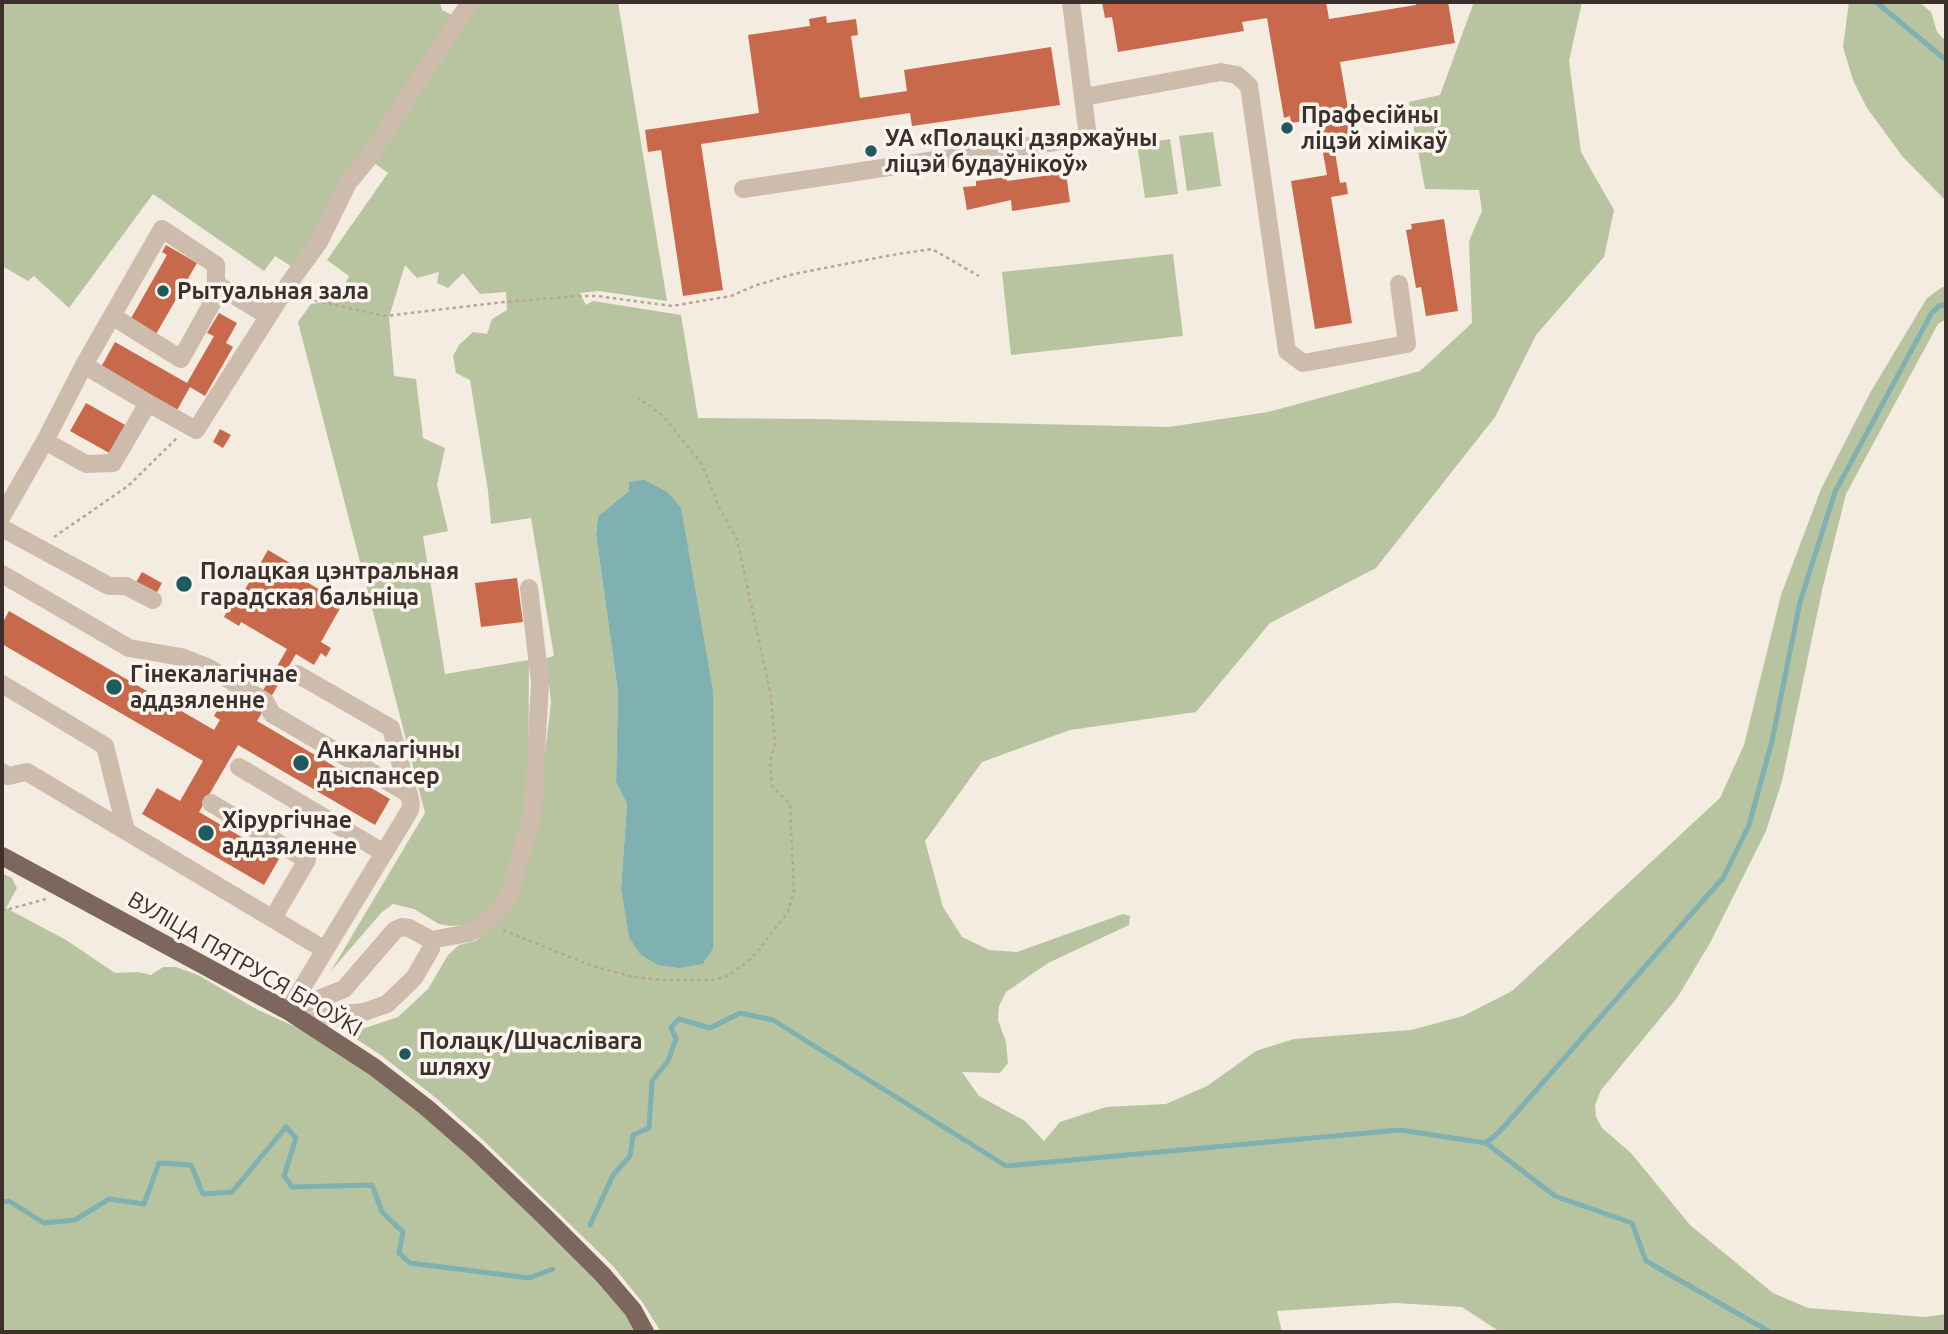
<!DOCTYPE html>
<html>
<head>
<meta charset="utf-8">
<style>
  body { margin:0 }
  #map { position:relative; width:1948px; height:1334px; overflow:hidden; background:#f4ebe1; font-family:Ubuntu,sans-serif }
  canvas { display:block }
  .frame { position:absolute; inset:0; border:4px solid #3b302b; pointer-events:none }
</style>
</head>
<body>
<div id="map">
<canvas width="1948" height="1334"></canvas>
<div class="frame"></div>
</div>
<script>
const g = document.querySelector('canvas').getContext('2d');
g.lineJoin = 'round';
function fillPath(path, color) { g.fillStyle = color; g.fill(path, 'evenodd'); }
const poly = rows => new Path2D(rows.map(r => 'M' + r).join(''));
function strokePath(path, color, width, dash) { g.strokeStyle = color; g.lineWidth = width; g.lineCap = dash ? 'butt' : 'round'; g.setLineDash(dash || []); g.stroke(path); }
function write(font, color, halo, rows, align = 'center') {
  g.font = font + ' Ubuntu,sans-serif'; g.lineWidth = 7; g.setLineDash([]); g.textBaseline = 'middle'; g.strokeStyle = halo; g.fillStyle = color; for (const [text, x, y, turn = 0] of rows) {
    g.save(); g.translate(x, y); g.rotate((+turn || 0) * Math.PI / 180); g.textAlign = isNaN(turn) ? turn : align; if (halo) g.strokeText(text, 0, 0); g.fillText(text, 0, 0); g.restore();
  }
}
fillPath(poly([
  [2,2,440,2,442,10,464,21,459,2,618,2,667,301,599,291,580,293,586,305,593,301,681,315,698,418,814,419,1169,427,1268,412,1420,371,1472,323,1469,241,1482,211,1479,190,1425,189,1409,102,1440,95,1474,2,1582,2,1569,61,1581,152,1614,210,1604,257,1536,335,1495,417,1376,568,1270,623,1196,712,1070,730,982,762,925,841,943,907,962,937,989,950,1017,952,1123,914,1130,916,1129,925,1048,963,1006,992,999,1006,998,1020,1006,1042,1008,1063,1000,1073,962,1072,979,1096,1025,1121,1044,1141,1060,1122,1106,1107,1166,1104,1207,1086,1256,1051,1294,1039,1411,1030,1463,1016,1512,991,1720,798,1744,745,1781,595,1821,489,1870,393,1927,298,1941,288,1946,286,1946,319,1938,324,1846,494,1823,586,1782,781,1766,831,1710,943,1677,998,1601,1090,1595,1105,1596,1117,1602,1128,1631,1153,1690,1225,1773,1293,1808,1308,1926,1317,1946,1314,1946,1332,1500,1332,1462,1307,1395,1303,1277,1311,1282,1332,661,1332,643,1303,613,1266,483,1140,436,1098,382,1056,337,1026,339,1022,365,1028,398,1017,428,989,448,955,459,945,475,941,494,927,538,813,551,702,546,658,554,656,531,518,491,524,488,491,470,380,456,373,453,356,459,345,473,332,487,334,492,319,507,310,506,292,480,294,463,273,448,288,437,283,439,272,417,278,405,265,389,317,394,376,416,379,423,438,445,448,437,485,448,531,423,536,445,674,529,660,528,811,508,885,482,917,466,925,450,926,439,924,414,909,393,904,381,913,331,971,425,813,298,322,311,304,337,300,349,276,327,260,388,173,373,162,294,268,275,256,264,271,153,194,69,308,34,276,28,281,2,266],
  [629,491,713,691,713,949,703,964,621,888,627,804,616,782,618,692,596,534,598,516],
  [1849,2,1919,2,1931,12,1937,32,1946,41,1946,201,1903,157,1867,108,1853,80,1843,47],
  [1213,132,1221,186,1187,191,1179,136],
  [1170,139,1178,194,1145,198,1137,144],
  [1173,254,1183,336,1011,355,1002,272],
  [2,873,12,878,17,888,6,908,66,940,115,973,138,972,151,975,163,967,176,967,198,975,258,1010,303,1030,369,1074,422,1115,469,1156,539,1223,597,1281,626,1315,636,1332,2,1332]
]), '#b8c4a0');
fillPath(poly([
  [644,480,667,492,681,508,713,691,713,949,703,964,679,968,658,965,640,954,629,937,621,888,627,804,616,782,618,692,596,534,598,516,629,491,629,482]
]), '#7fb0b2');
strokePath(poly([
  [1876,2,1946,60],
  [1486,1143,1501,1130,1723,878,1749,825,1772,741,1800,602,1835,492,1931,314,1939,306,1946,304],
  [2,1202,9,1201,44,1223,75,1220,109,1199,144,1204,159,1163,191,1165,203,1194,232,1192,286,1127,296,1138,284,1176,292,1187,372,1185,382,1212,403,1232,399,1253,410,1263,529,1278,553,1269],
  [590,1225,613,1175,630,1156,633,1135,649,1128,652,1081,668,1061,676,1039,671,1027,679,1019,710,1028,740,1013,773,1020,1006,1166,1400,1130,1486,1143,1555,1196,1632,1223,1646,1261,1770,1332]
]), '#7fb0b2', 5);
fillPath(poly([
  [1102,2,1326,2,1329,19,1416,5,1415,2,1424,2,1424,4,1448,2,1455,43,1340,62,1355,149,1335,152,1340,183,1346,182,1348,194,1331,197,1352,323,1315,329,1291,181,1327,175,1317,119,1291,123,1290,116,1284,118,1267,18,1242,22,1244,31,1118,52,1112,17,1105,18],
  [826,16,827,23,856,19,858,35,851,36,860,98,907,91,904,70,1051,47,1060,105,912,126,910,113,701,144,723,290,683,296,661,150,648,152,645,130,759,113,748,35,810,26,809,19],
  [1066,173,1070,202,1012,211,1011,200,967,210,963,187,976,186,976,181,1007,177,1007,181],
  [1444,219,1458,311,1426,316,1421,287,1416,288,1406,230,1412,229,1411,224],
  [166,245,197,263,156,334,130,320,167,255,162,252],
  [219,313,237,323,226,343,233,347,205,396,190,387,176,412,100,369,115,342,187,383,214,336,207,333],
  [86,403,127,426,111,454,70,431],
  [220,429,231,435,223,448,213,442],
  [268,550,307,573,303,580,343,603,321,642,331,648,326,657,321,653,314,665,296,654,257,721,390,799,375,825,238,745,199,812,279,859,264,885,142,814,157,788,180,801,203,761,2,644,2,624,9,611,214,730,220,720,214,716,228,691,254,706,287,649,241,622,239,626,224,617,237,594,241,596],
  [142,572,162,583,155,596,135,584],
  [517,578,523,622,481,627,475,583]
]), '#c8694b');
strokePath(poly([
  [303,293,313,300,385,316,504,302,578,296,597,296,672,306,731,296,754,286,794,274,892,255,932,249,979,276],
  [54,537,128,486,177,438],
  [2,911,46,899],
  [503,930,587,964,629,976,661,980,714,980,728,976,752,958,788,912,794,891,790,804,772,786,770,761,775,744,771,696,737,540,719,507,702,464,662,415,638,398]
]), '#b9a596', 2.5, [3.5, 3.5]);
strokePath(poly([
  [1084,97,1221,72,1237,75,1249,86,1287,351,1303,363,1407,344,1399,284],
  [743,189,1088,137,1071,2],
  [216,284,268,316],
  [84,365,148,403],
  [45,441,84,365,112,316,162,229,216,265,216,296,181,359,112,316],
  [2,516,45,441,86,464,113,463,148,403,196,430,290,282,319,242,348,183,368,159,470,2],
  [2,528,109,586,126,586,153,600],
  [2,574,129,648,181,657,209,668,265,701,272,714,409,794],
  [2,684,105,746,126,831],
  [239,767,384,853],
  [2,772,8,776,27,772,325,950],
  [211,803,307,860,273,918],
  [431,940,469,933,487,923,504,903,512,886,533,812,540,682,529,588],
  [288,1011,410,810,411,803,391,728,297,674],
  [288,1011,344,989,395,930,402,927,409,928,431,940,431,949,414,978,387,1004,364,1012,332,1015,308,1023]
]), '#cdbbac', 18);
strokePath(poly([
  [2,856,288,1011,374,1067,427,1108,475,1150,545,1217,603,1275,633,1310,645,1332]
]), '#7d675c', 18);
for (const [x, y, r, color] of [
  [1287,128,7,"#1f5a5e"],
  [871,151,7,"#1f5a5e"],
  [163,291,7,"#1f5a5e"],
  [184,584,9,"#1f5a5e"],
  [114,687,9,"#1f5a5e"],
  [301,763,9,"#1f5a5e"],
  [206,833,9,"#1f5a5e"],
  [405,1054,7,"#1f5a5e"]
]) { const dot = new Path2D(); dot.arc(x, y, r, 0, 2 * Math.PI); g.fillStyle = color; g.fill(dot); strokePath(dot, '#fbf5ee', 2.5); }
write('bold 23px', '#3b302b', '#fbf5ee', [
  ["Прафесійны",1301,115],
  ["ліцэй хімікаў",1301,141],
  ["УА «Полацкі дзяржаўны",885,138],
  ["ліцэй будаўнікоў»",885,164],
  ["Рытуальная зала",177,291],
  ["Полацкая цэнтральная",200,571],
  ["гарадская бальніца",200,597],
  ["Гінекалагічнае",130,674],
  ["аддзяленне",130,700],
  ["Анкалагічны",317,750],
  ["дыспансер",317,776],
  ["Хірургічнае",222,820],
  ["аддзяленне",222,846],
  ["Полацк/Шчаслівага",419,1041],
  ["шляху",419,1067]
], 'left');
write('23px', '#3b302b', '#fbf5ee', [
  ["ВУЛІЦА ПЯТРУСЯ БРОЎКІ",245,964,30]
]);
</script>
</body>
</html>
